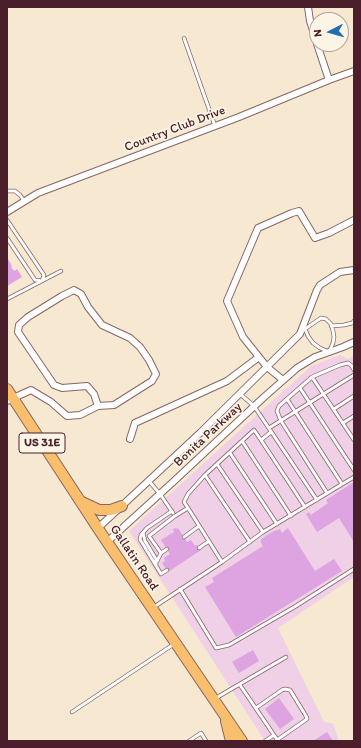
<!DOCTYPE html>
<html>
<head>
<meta charset="utf-8">
<style>
  body { margin:0 }
  #map { position:relative; width:361px; height:748px; overflow:hidden; background:#f7e8d1; font-family:Itim,sans-serif }
  canvas { display:block }
  .frame { position:absolute; inset:0; border:8px solid #4a1f2b; pointer-events:none }
  .north { position:absolute; left:309px; top:12px; width:40px; height:40px; box-sizing:border-box; background:#fcf5e5; border:1px solid #b59f9b; border-radius:50%; rotate:264deg; font-size:11px; font-weight:700; line-height:16px; text-align:center; color:#4a1f2b }
  .north::after { content:''; display:block; margin:auto; width:14px; height:18px; background:#1f6fb2; clip-path:polygon(50% 0,100% 100%,50% 72%,0 100%) }
</style>
</head>
<body>
<div id="map">
<canvas width="361" height="748"></canvas>
<div class="frame"></div>
<div class="north">N</div>
</div>
<script>
const g = document.querySelector('canvas').getContext('2d');
g.lineJoin = 'round';
function fillPath(path, color) { g.fillStyle = color; g.fill(path, 'evenodd'); }
const poly = rows => new Path2D(rows.map(r => 'M' + r).join(''));
function strokePath(path, color, width, dash) { g.strokeStyle = color; g.lineWidth = width; g.lineCap = dash ? 'butt' : 'round'; g.setLineDash(dash || []); g.stroke(path); }
function write(font, color, halo, rows, align = 'center') {
  g.font = font + ' Itim,sans-serif'; g.lineWidth = 3.5; g.setLineDash([]); g.textBaseline = 'middle'; g.strokeStyle = halo; g.fillStyle = color; for (const [text, x, y, turn = 0] of rows) {
    g.save(); g.translate(x, y); g.rotate((+turn || 0) * Math.PI / 180); g.textAlign = isNaN(turn) ? turn : align; if (halo) g.strokeText(text, 0, 0); g.fillText(text, 0, 0); g.restore();
  }
}
fillPath(poly([
  [340,355,348,359,354,355,354,577,278,628,324,722,333,724,339,741,265,741,129,531,311,366]
]), '#efd0e6');
fillPath(poly([
  [7,257,12,266,11,267,14,271,17,269,22,277,7,286],
  [354,482,354,542,339,518,317,532,306,514,309,512,311,515,328,503,326,500],
  [176,528,177,529,178,528,187,542,191,540,195,546,197,545,201,550,168,572,162,563,165,561,164,558,170,554,161,540,174,532,173,529],
  [288,528,315,571,334,559,342,571,236,637,205,587,214,582,212,578,263,546,261,543,261,539,274,531,280,529,282,533],
  [253,650,259,661,239,673,232,662],
  [279,698,294,719,280,729,265,709],
  [327,732,333,741,313,741]
]), '#dea4e1');
const lane = poly([
  [184,38,215,126],
  [7,191,15,191,20,195,24,201],
  [7,220,44,275,42,281,35,280,7,238],
  [7,299,61,271],
  [331,326,344,325,352,323,354,321],
  [304,327,305,329,308,336,313,343,320,348,329,352,333,343,334,337,333,331,331,324,326,319,321,318,305,329],
  [312,377,354,440],
  [300,388,354,470],
  [240,394,254,406,317,500],
  [287,399,342,484],
  [334,409,354,396],
  [343,423,354,416],
  [269,428,354,375],
  [261,440,305,507],
  [242,441,291,516],
  [230,453,277,524],
  [217,464,263,532],
  [205,475,250,542],
  [149,481,160,494,173,513],
  [327,493,281,421,277,411,279,406,312,377,340,365,348,363,352,366,354,370],
  [188,508,222,562],
  [143,533,145,541,156,559,156,565],
  [184,537,199,526],
  [199,548,209,541],
  [161,553,149,536,175,516,188,508,184,502,188,494,205,475,254,430,261,440,271,432],
  [157,561,161,553,167,549],
  [167,570,161,574,141,541,140,539,141,535,147,528,172,511],
  [180,589,216,648,229,645,296,606,354,569],
  [154,607,222,562,263,532,354,477],
  [240,685,278,741],
  [216,698,286,657],
  [256,708,282,690,285,689,290,690,306,716,307,719,277,740],
  [72,712,174,644],
  [189,741,201,733,206,741],
  [265,741,274,735]
]);
const street = poly([
  [308,7,310,21,317,43],
  [317,44,329,80],
  [7,212,38,193,239,117,329,80,354,71],
  [283,380,267,367,243,337,227,301,258,228,292,213,299,211,315,238,329,233,354,220],
  [7,401,31,390,51,402,67,416,80,415,98,406,94,394,87,386,62,388,54,385,18,332,19,325,28,317,62,296,74,290,81,294,88,307,102,325,130,338,140,347,149,360,156,374,152,381,114,405,98,406],
  [130,439,135,423,227,381,259,357],
  [98,528,200,433,300,334,317,290,320,285,340,272,354,270],
  [107,542,173,482,263,398,297,368,315,357,343,347,354,342]
]);
const primary = poly([
  [7,389,101,533,242,741],
  [82,502,99,510,111,510,122,506],
  [226,721,231,741]
]);
strokePath(lane, '#876565', 4.5);
strokePath(street, '#876565', 8);
strokePath(primary, '#876565', 12);
strokePath(lane, '#fff', 3);
strokePath(street, '#fff', 6);
strokePath(primary, '#f9bf6d', 10);
for (const [x, y, w] of [
  [42,443,46]
]) { const box = new Path2D(); box.roundRect(x - w / 2, y - 10, w, 20, 3); g.fillStyle = '#fcf5e5'; g.fill(box); strokePath(box, '#4a1f2b', 1); }
write('bold 12px', '#4a1f2b', null, [
  ["US 31E",42,443]
]);
write('13px', '#4a1f2b', '#fcf5e5', [
  ["Country Club Drive",175,129,-21],
  ["Bonita Parkway",208,435,-43],
  ["Gallatin Road",134,558,56]
]);
</script>
</body>
</html>
